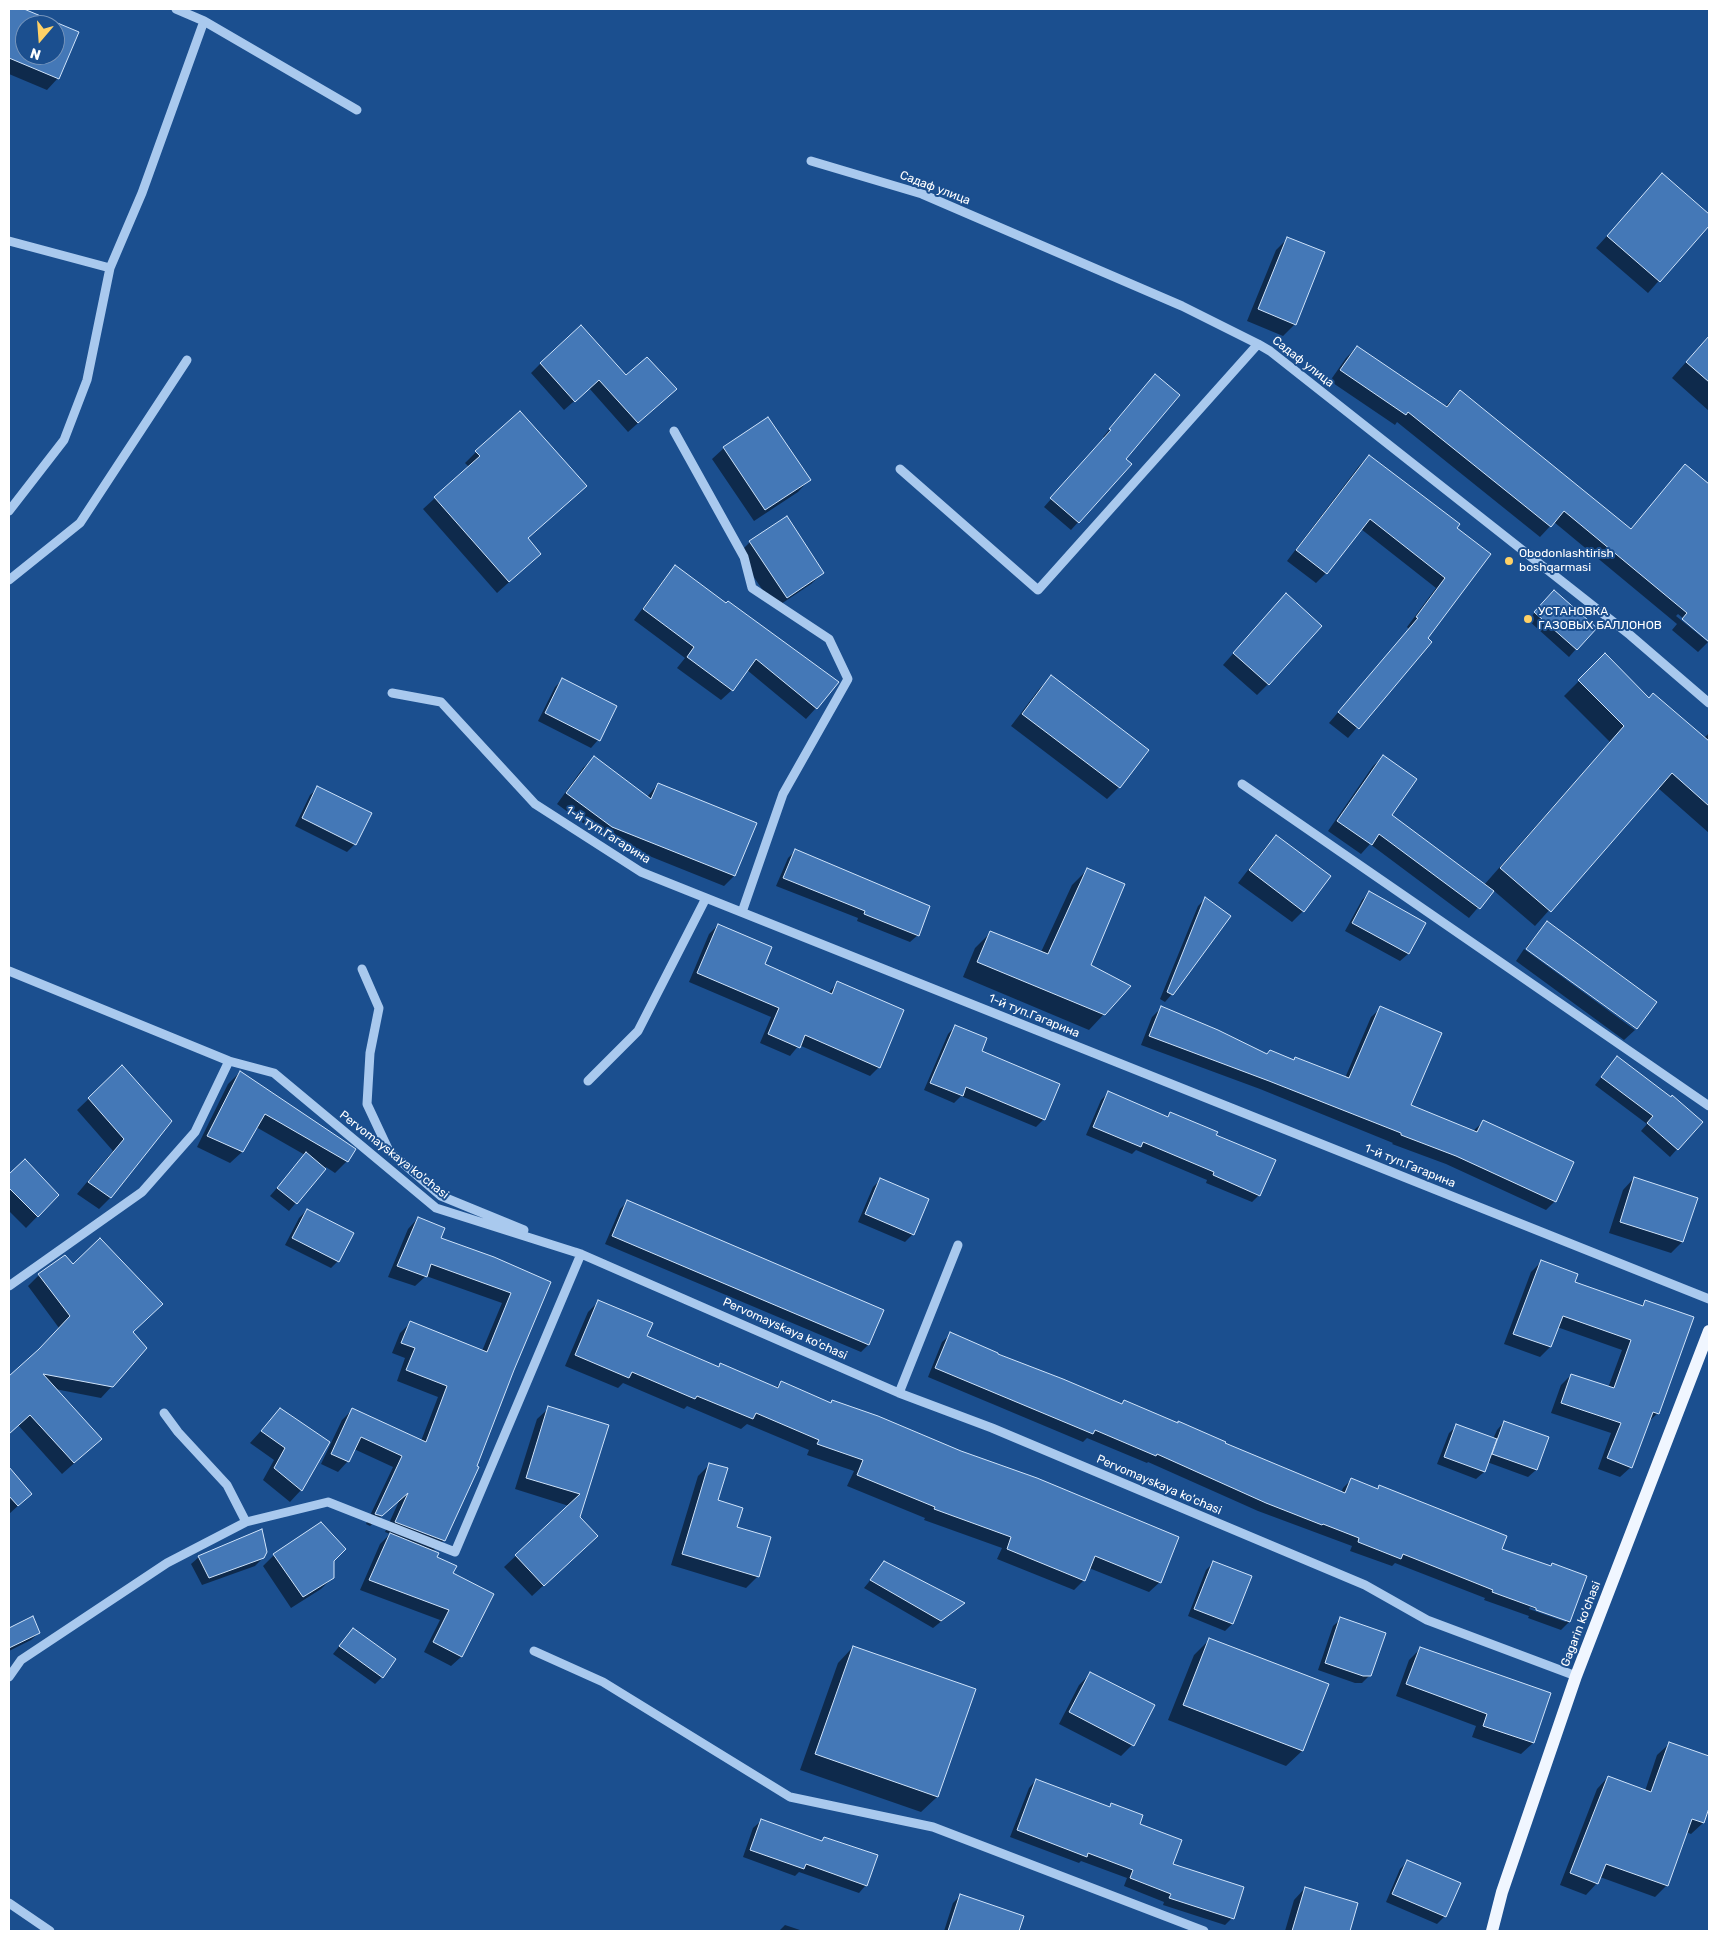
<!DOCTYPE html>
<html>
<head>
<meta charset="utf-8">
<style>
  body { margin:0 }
  #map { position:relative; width:1718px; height:1940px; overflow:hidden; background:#1b4f8f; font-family:Rubik,sans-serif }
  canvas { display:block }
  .frame { position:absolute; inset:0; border:10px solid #fff; pointer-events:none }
  .north { position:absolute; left:15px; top:15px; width:50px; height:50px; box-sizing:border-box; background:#1b4f8f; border:1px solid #7695bc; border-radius:50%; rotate:198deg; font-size:14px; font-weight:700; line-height:20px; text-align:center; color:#fff }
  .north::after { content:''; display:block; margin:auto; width:18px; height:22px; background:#ffd166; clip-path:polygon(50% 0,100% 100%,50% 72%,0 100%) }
</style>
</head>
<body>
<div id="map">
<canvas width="1718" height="1940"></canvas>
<div class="frame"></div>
<div class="north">N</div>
</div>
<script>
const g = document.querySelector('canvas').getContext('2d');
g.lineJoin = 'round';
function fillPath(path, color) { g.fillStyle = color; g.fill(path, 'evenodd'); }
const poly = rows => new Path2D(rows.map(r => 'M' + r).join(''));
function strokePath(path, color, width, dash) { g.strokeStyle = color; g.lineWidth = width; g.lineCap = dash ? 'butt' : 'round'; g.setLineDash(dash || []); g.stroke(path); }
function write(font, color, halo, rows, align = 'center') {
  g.font = font + ' Rubik,sans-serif'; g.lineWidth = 4; g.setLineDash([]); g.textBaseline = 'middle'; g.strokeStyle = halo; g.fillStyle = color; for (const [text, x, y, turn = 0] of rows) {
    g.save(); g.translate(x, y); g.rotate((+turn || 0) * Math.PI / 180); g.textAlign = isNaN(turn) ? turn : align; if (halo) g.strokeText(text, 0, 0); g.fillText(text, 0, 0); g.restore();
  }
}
fillPath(poly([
  [9,9,21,9,77,33,58,78,47,90,9,74],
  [25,25,55,25,55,55,25,55],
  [1662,175,1709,216,1709,224,1648,293,1596,248],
  [1288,238,1295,324,1283,336,1247,321,1276,250],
  [1709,336,1709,411,1672,378],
  [1357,347,1445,407,1460,391,1630,530,1685,466,1709,486,1709,640,1678,614,1676,616,1708,642,1698,652,1672,630,1677,624,1554,522,1540,537,1397,422,1395,425,1330,381,1346,358],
  [541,363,626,377,665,399,628,432,589,388,564,410,531,373],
  [1148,383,1124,459,1130,464,1071,530,1044,507,1105,438,1103,437],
  [520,413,528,565,497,593,423,509,469,467,465,463,476,452],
  [724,448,809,480,798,492,754,521,712,459],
  [1369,456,1455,528,1490,554,1426,639,1430,642,1348,738,1329,723,1409,629,1407,627,1436,588,1361,529,1326,573,1316,583,1287,561,1359,466],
  [786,518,823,573,811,584,775,608,738,554,750,542],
  [675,567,816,708,806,719,747,670,732,690,721,700,677,668,685,658,634,620,665,578],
  [1547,599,1576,649,1569,657,1528,620],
  [1275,606,1268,684,1257,695,1223,665],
  [1605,655,1649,699,1704,738,1709,733,1709,833,1658,788,1535,926,1493,890,1469,918,1370,844,1361,854,1328,831,1373,766,1383,757,1391,815,1484,885,1610,742,1564,696],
  [1052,677,1148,750,1119,787,1107,799,1011,726,1040,688],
  [562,680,598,740,591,748,538,721,555,687],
  [594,758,647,797,658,784,734,876,724,886,602,837,557,804,583,768],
  [318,788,355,844,347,852,295,826,310,795],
  [1276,836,1303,911,1292,922,1238,883,1265,848],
  [795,851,918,935,910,942,857,921,858,918,776,886,788,858],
  [1087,870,1089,966,1104,1014,1089,1030,963,977,975,948,990,933,1041,952,1072,885],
  [1369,893,1424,923,1408,954,1400,961,1345,931,1362,900],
  [1205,899,1172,994,1165,1002,1160,999,1198,906],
  [1547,923,1655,1002,1636,1029,1526,947],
  [718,925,763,965,828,993,838,983,879,1067,870,1076,799,1045,790,1056,760,1043,771,1017,689,982,709,934],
  [1524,949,1635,1030,1624,1040,1516,961],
  [1161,1008,1267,1055,1345,1078,1371,1017,1381,1008,1409,1106,1473,1131,1483,1122,1555,1201,1546,1210,1446,1164,1392,1144,1393,1143,1260,1089,1141,1045,1152,1017],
  [956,1026,1044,1119,1036,1127,961,1096,954,1103,924,1090,948,1034],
  [1617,1058,1701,1122,1670,1157,1641,1131,1647,1124,1595,1085],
  [122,1067,170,1122,110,1198,99,1209,77,1194,113,1151,77,1110],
  [240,1072,347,1161,335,1173,326,1167,289,1211,270,1196,305,1155,256,1127,242,1152,230,1163,197,1147,228,1084],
  [1108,1093,1166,1117,1170,1113,1215,1135,1259,1195,1252,1202,1206,1183,1207,1180,1136,1150,1132,1154,1086,1135,1101,1100],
  [25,1160,58,1195,26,1228,9,1211,9,1176],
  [1634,1178,1682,1242,1671,1253,1609,1233,1623,1190],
  [880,1180,913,1234,905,1242,858,1222,873,1187],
  [627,1202,882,1310,868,1345,861,1352,605,1244,620,1209],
  [307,1210,338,1261,331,1268,285,1245,299,1218],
  [418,1218,440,1239,550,1282,513,1370,476,1467,477,1467,444,1540,433,1551,436,1558,452,1573,492,1594,461,1657,451,1666,424,1652,440,1620,360,1590,380,1544,390,1534,385,1532,400,1499,370,1526,366,1524,393,1467,354,1449,348,1461,338,1472,321,1464,342,1420,352,1410,421,1441,438,1397,397,1381,405,1358,392,1353,400,1333,410,1323,482,1351,502,1303,426,1276,415,1286,388,1277,408,1229],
  [1541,1262,1574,1283,1640,1307,1646,1301,1658,1413,1647,1423,1631,1467,1620,1477,1598,1469,1611,1433,1551,1413,1561,1385,1571,1375,1608,1388,1622,1350,1557,1327,1550,1347,1540,1357,1504,1344,1531,1272],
  [39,1275,132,1333,112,1386,101,1398,55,1389,89,1450,62,1474,18,1425,9,1434,9,1378,34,1355,59,1328,28,1286],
  [599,1301,646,1337,718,1368,720,1365,775,1388,781,1383,1160,1582,1149,1592,1089,1568,1084,1580,1074,1590,997,1559,1002,1548,924,1520,925,1518,847,1486,854,1471,807,1455,809,1450,747,1424,741,1429,687,1406,684,1409,623,1383,618,1388,565,1366,588,1312],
  [951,1334,1120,1405,1124,1401,1341,1493,1343,1488,1351,1480,1376,1489,1379,1487,1501,1550,1569,1622,1561,1630,1528,1618,1529,1616,1484,1600,1485,1598,1395,1563,1392,1566,1350,1551,1352,1546,1258,1511,1148,1462,1147,1463,1087,1438,1083,1442,928,1377,942,1342],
  [1530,1607,1566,1620,1566,1622,1529,1609],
  [549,1408,607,1426,579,1517,585,1547,532,1596,504,1567,569,1506,515,1489,537,1419],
  [280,1410,328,1442,301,1490,290,1502,263,1480,274,1460,250,1443],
  [1504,1422,1536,1470,1528,1477,1487,1462,1484,1472,1476,1479,1437,1464,1449,1433,1457,1426,1493,1439,1497,1430],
  [710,1464,716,1501,736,1528,758,1576,746,1588,671,1565,698,1476],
  [9,1469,31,1494,9,1514],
  [274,1555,332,1561,333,1577,321,1589,291,1608,263,1566],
  [199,1557,263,1558,255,1566,202,1585,191,1564],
  [885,1562,963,1604,933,1628,864,1588],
  [1213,1563,1250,1577,1232,1624,1225,1631,1188,1616,1206,1570],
  [32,1617,39,1633,31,1640,9,1651,9,1629],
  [1341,1619,1370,1675,1362,1683,1355,1683,1318,1670,1333,1626],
  [353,1629,382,1677,375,1684,333,1654],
  [1209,1640,1327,1685,1302,1751,1286,1766,1168,1720,1194,1655],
  [853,1647,974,1690,937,1797,921,1812,800,1770,838,1663],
  [1421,1648,1549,1694,1533,1743,1521,1754,1472,1737,1476,1726,1396,1696,1409,1660],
  [1091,1673,1132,1745,1121,1756,1059,1724,1079,1685],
  [1669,1744,1709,1758,1709,1804,1703,1823,1691,1834,1686,1832,1667,1885,1655,1897,1600,1877,1597,1883,1586,1895,1560,1885,1597,1789,1608,1777,1645,1791,1657,1755],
  [1036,1780,1109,1808,1111,1805,1138,1825,1171,1864,1232,1918,1225,1925,1163,1905,1164,1902,1124,1886,1127,1878,1081,1861,1079,1863,1010,1837,1029,1788],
  [761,1821,821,1842,824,1838,866,1885,859,1893,799,1872,795,1876,743,1857,753,1828],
  [1407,1862,1445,1916,1437,1924,1386,1902,1400,1869],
  [1305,1888,1357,1904,1348,1931,1285,1931,1294,1900],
  [960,1896,1023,1916,1018,1931,944,1931,953,1903],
  [785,1925,803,1931,779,1931]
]), '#0007');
const building = poly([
  [9,9,24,9,79,32,59,79,9,58,9,9],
  [25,25,55,25,55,55,25,55,25,25],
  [1662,173,1709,214,1709,226,1660,282,1607,236,1662,173],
  [1287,237,1325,252,1296,325,1258,309,1287,237],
  [581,325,626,375,647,357,677,389,638,423,599,380,575,402,540,363,581,325],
  [1709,336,1709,382,1686,362,1709,336],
  [1357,346,1447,407,1460,390,1631,529,1685,464,1709,484,1709,642,1682,619,1687,613,1564,511,1551,527,1408,412,1406,415,1340,370,1357,346],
  [1155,374,1180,395,1126,459,1132,464,1079,523,1050,498,1111,430,1109,429,1155,374],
  [520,411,587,486,528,538,541,554,509,582,434,497,480,456,475,451,520,411],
  [768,417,811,480,765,510,723,447,768,417],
  [1369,455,1460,524,1457,528,1491,554,1428,638,1432,642,1359,729,1338,712,1418,618,1416,617,1445,578,1370,519,1327,574,1296,550,1369,455],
  [787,516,824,573,787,598,749,541,787,516],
  [675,565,726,603,728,601,839,682,817,709,756,659,733,691,687,657,694,647,643,609,675,565],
  [1554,590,1597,628,1577,650,1534,612,1554,590],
  [1286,593,1322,626,1269,685,1233,653,1286,593],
  [1605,653,1649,698,1653,693,1709,741,1709,806,1672,773,1551,912,1500,868,1624,726,1578,680,1605,653],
  [1051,675,1149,750,1120,788,1022,714,1051,675],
  [562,678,617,706,600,741,545,713,562,678],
  [1383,755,1417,779,1392,815,1494,891,1480,909,1379,834,1372,845,1337,821,1383,755],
  [594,756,651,799,658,783,757,823,735,876,612,827,566,793,594,756],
  [317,786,372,813,356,845,302,818,317,786],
  [1276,835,1331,876,1304,912,1249,870,1276,835],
  [795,849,930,906,919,936,864,914,865,911,783,878,795,849],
  [1087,868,1125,884,1091,965,1131,986,1105,1015,977,962,990,931,1048,954,1087,868],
  [1369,891,1426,923,1409,954,1352,923,1369,891],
  [1205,897,1231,916,1173,995,1167,992,1205,897],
  [1547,921,1657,1002,1637,1029,1526,949,1547,921],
  [718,924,772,947,765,964,832,994,837,981,904,1010,880,1068,805,1035,800,1048,768,1034,779,1008,697,973,718,924],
  [1161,1006,1218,1030,1267,1054,1270,1050,1294,1060,1295,1057,1349,1078,1380,1006,1442,1033,1411,1105,1477,1132,1483,1120,1574,1162,1556,1202,1456,1156,1401,1135,1401,1133,1269,1081,1149,1036,1161,1006],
  [955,1025,987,1038,982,1051,1060,1084,1045,1120,966,1087,963,1096,930,1083,955,1025],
  [1617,1056,1671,1097,1672,1095,1703,1122,1678,1150,1647,1123,1653,1116,1601,1077,1617,1056],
  [122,1065,172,1121,111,1198,88,1182,124,1139,88,1098,122,1065],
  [240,1071,356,1149,348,1162,265,1114,243,1152,207,1136,240,1071],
  [1108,1091,1168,1117,1170,1112,1218,1132,1216,1135,1276,1160,1260,1196,1213,1175,1214,1172,1143,1142,1141,1147,1093,1127,1108,1091],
  [306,1152,326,1169,297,1204,277,1188,306,1152],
  [25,1159,59,1195,38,1217,9,1188,9,1174,25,1159],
  [1634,1177,1698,1198,1683,1242,1620,1222,1634,1177],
  [880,1178,929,1199,914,1235,865,1214,880,1178],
  [627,1200,884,1310,869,1345,612,1236,627,1200],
  [307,1209,354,1233,339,1262,292,1238,307,1209],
  [418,1217,445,1228,441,1238,494,1257,551,1282,514,1370,477,1466,479,1467,445,1541,395,1522,408,1493,382,1516,375,1514,402,1456,361,1437,349,1462,331,1454,352,1408,426,1442,447,1386,406,1370,415,1348,401,1343,410,1321,487,1352,511,1293,431,1264,427,1277,397,1266,418,1217],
  [100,1238,163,1304,133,1332,147,1348,113,1387,43,1374,102,1439,74,1463,30,1415,9,1434,9,1376,39,1349,70,1316,38,1274,65,1255,73,1264,100,1238],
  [1541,1260,1578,1274,1575,1282,1643,1306,1645,1300,1694,1317,1659,1414,1653,1412,1632,1468,1607,1458,1621,1423,1561,1403,1571,1374,1614,1388,1631,1340,1563,1316,1551,1347,1513,1334,1541,1260],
  [598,1300,653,1323,647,1336,719,1367,720,1363,778,1388,781,1381,831,1403,832,1400,878,1416,961,1451,1037,1478,1179,1537,1161,1583,1095,1556,1085,1581,1007,1549,1011,1537,934,1509,935,1507,857,1475,863,1460,817,1444,819,1440,756,1413,753,1419,697,1396,695,1399,632,1372,629,1378,575,1355,598,1300],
  [950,1332,998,1353,998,1354,1063,1379,1122,1404,1124,1400,1178,1423,1178,1421,1226,1442,1225,1443,1345,1493,1351,1478,1378,1489,1379,1485,1507,1536,1502,1549,1551,1566,1552,1563,1587,1576,1570,1622,1536,1610,1536,1608,1492,1592,1493,1590,1403,1554,1401,1559,1358,1542,1359,1538,1323,1524,1322,1525,1266,1503,1157,1454,1156,1456,1095,1430,1093,1434,935,1368,950,1332],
  [548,1406,609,1425,580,1517,598,1536,544,1586,515,1555,580,1494,526,1478,548,1406],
  [280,1408,330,1442,302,1491,274,1468,285,1448,261,1431,280,1408],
  [1504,1421,1549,1437,1537,1470,1492,1454,1504,1421],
  [1456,1424,1497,1439,1485,1472,1444,1457,1456,1424],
  [709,1463,728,1468,718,1500,743,1508,737,1527,771,1537,759,1577,682,1554,709,1463],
  [9,1467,32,1494,18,1506,9,1496,9,1467],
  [321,1522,346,1549,334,1561,334,1578,303,1597,273,1554,321,1522],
  [262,1529,267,1552,264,1558,209,1578,198,1556,262,1529],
  [390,1533,439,1553,437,1557,457,1566,453,1573,494,1594,462,1657,433,1642,449,1610,369,1580,390,1533],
  [884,1561,965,1603,941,1621,870,1580,884,1561],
  [1213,1561,1252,1576,1233,1624,1194,1609,1213,1561],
  [33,1616,40,1633,9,1648,9,1628,33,1616],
  [1340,1617,1386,1633,1371,1676,1363,1676,1325,1663,1340,1617],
  [353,1628,396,1659,383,1678,339,1646,353,1628],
  [1209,1638,1329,1684,1303,1751,1183,1705,1209,1638],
  [853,1646,976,1689,938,1797,815,1754,853,1646],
  [1420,1647,1551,1693,1534,1743,1483,1726,1487,1714,1406,1684,1420,1647],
  [1090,1672,1155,1705,1134,1746,1069,1712,1090,1672],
  [1669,1742,1709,1756,1709,1808,1704,1823,1692,1819,1668,1886,1606,1864,1598,1884,1570,1873,1608,1776,1651,1792,1669,1742],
  [1036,1779,1110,1807,1111,1803,1143,1815,1140,1824,1182,1840,1173,1864,1244,1887,1234,1919,1169,1898,1171,1894,1130,1878,1133,1870,1088,1853,1087,1857,1017,1830,1036,1779],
  [761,1819,822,1841,824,1837,878,1855,867,1886,806,1864,804,1869,750,1850,761,1819],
  [1407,1860,1461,1883,1446,1917,1392,1894,1407,1860],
  [1305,1887,1358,1903,1350,1931,1292,1931,1305,1887],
  [960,1894,1024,1916,1019,1931,948,1931,960,1894]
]);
fillPath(building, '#4478b7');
strokePath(building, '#cfe3fa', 1);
strokePath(poly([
  [176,9,204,21,357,110],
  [811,161,922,194,1182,306,1258,344,1270,351,1630,635,1709,703],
  [9,241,110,268,87,380,64,440,9,511],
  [110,268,142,193,204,21],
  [674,431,744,557,752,588,829,639,848,679,783,794,742,912],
  [900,469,1038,590,1258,344],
  [9,580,80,523,187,360],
  [392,693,441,702,535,804,641,872,1709,1299],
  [1242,784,1709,1106],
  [362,969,379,1008,370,1053,367,1104,389,1151,441,1196,524,1230],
  [9,971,229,1061,274,1073,436,1208,581,1254,899,1393,992,1428,1365,1585,1427,1620,1576,1676],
  [588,1081,638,1031,706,898],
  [9,1286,142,1192,195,1132,229,1061],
  [899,1393,958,1245],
  [164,1413,178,1432,227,1485,246,1522],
  [534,1651,603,1682,790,1797,933,1827,1204,1931],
  [9,1677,21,1660,167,1563,246,1522,328,1502,455,1552,581,1254,575,1252],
  [9,1903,50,1931]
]), '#a9c9ee', 9);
strokePath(poly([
  [1492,1931,1502,1892,1576,1676,1709,1331]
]), '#f0f6ff', 12);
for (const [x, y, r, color] of [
  [1509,561,5,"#ffd166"],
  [1528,619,5,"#ffd166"]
]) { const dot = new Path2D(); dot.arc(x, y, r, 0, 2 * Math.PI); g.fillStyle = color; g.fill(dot); strokePath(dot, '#1b4f8f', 2); }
write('12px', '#fff', '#1b4f8f', [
  ["Садаф улица",935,188,21],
  ["Садаф улица",1303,362,38],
  ["1-й туп.Гагарина",608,835,32],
  ["1-й туп.Гагарина",1034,1016,22],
  ["Pervomayskaya ko'chasi",394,1155,38],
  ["1-й туп.Гагарина",1410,1166,22],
  ["Pervomayskaya ko'chasi",785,1329,24],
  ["Pervomayskaya ko'chasi",1159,1485,23],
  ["Gagarin ko'chasi",1581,1624,-69]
]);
write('12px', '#fff', '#1b4f8f', [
  ["Obodonlashtirish",1519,554],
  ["boshqarmasi",1519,568],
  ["УСТАНОВКА",1538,612],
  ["ГАЗОВЫХ БАЛЛОНОВ",1538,626]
], 'left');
</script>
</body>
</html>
